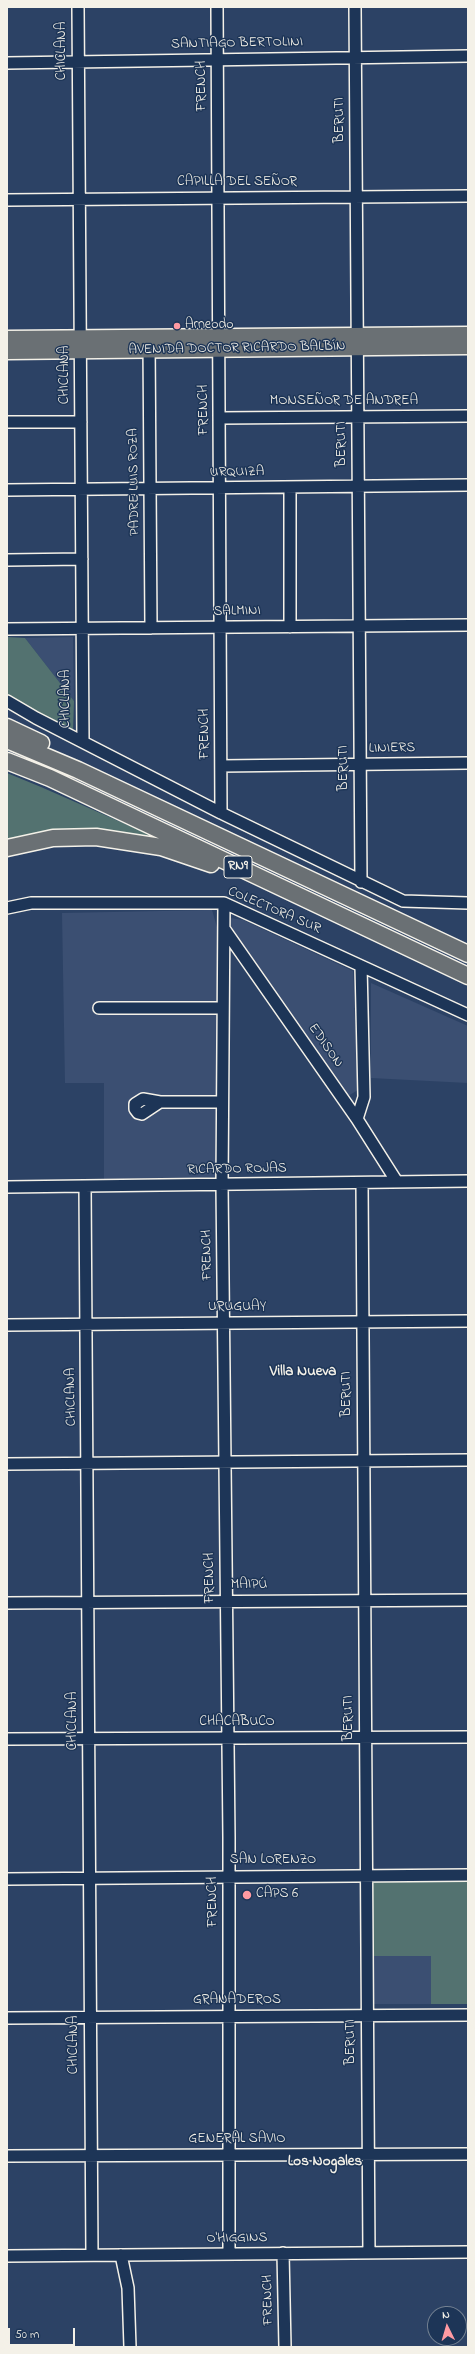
<!DOCTYPE html>
<html>
<head>
<meta charset="utf-8">
<style>
  body { margin:0 }
  #map { position:relative; width:475px; height:2354px; overflow:hidden; background:#2c4265; font-family:"Indie Flower",sans-serif }
  canvas { display:block }
  .frame { position:absolute; inset:0; border:8px solid #f4f1e8; pointer-events:none }
  .north { position:absolute; left:427px; top:2306px; width:40px; height:40px; box-sizing:border-box; background:#1d3557; border:1px solid #738091; border-radius:50%; rotate:355deg; font-size:11px; font-weight:700; line-height:16px; text-align:center; color:#f4f1e8 }
  .north::after { content:''; display:block; margin:auto; width:14px; height:18px; background:#ff9aa2; clip-path:polygon(50% 0,100% 100%,50% 72%,0 100%) }
  .scale { position:absolute; left:8px; top:2328px; width:67px; height:18px; box-sizing:border-box; border:2px solid #f4f1e8; border-top:0; padding-left:5px; font-size:12px; line-height:14px; white-space:nowrap; color:#f4f1e8; -webkit-text-stroke:3px #1d3557; paint-order:stroke }
</style>
</head>
<body>
<div id="map">
<canvas width="475" height="2354"></canvas>
<div class="frame"></div>
<div class="north">N</div>
<div class="scale">50 m</div>
</div>
<script>
const g = document.querySelector('canvas').getContext('2d');
g.lineJoin = 'round';
function fillPath(path, color) { g.fillStyle = color; g.fill(path, 'evenodd'); }
const poly = rows => new Path2D(rows.map(r => 'M' + r).join(''));
function strokePath(path, color, width, dash) { g.strokeStyle = color; g.lineWidth = width; g.lineCap = dash ? 'butt' : 'round'; g.setLineDash(dash || []); g.stroke(path); }
function write(font, color, halo, rows, align = 'center') {
  g.font = font + ' "Indie Flower",sans-serif'; g.lineWidth = 3; g.setLineDash([]); g.textBaseline = 'middle'; g.strokeStyle = halo; g.fillStyle = color; for (const [text, x, y, turn = 0] of rows) {
    g.save(); g.translate(x, y); g.rotate((+turn || 0) * Math.PI / 180); g.textAlign = isNaN(turn) ? turn : align; if (halo) g.strokeText(text, 0, 0); g.fillText(text, 0, 0); g.restore();
  }
}
fillPath(poly([
  [73,637,74,701,25,638],
  [212,910,219,934,215,1177,104,1179,104,1083,65,1083,62,913],
  [231,918,243,920,353,971,358,1090,348,1096,231,929],
  [371,983,468,1026,468,1083,371,1078],
  [373,1956,431,1956,431,2004,373,2004]
]), '#3b4f72');
fillPath(poly([
  [7,637,25,638,74,701,73,732,7,699],
  [7,773,41,787,180,848,144,840,7,845],
  [372,1882,468,1882,468,2004,431,2004,431,1956,373,1956]
]), '#537270');
const minor = poly([
  [78,7,83,742],
  [217,7,221,813],
  [355,7,361,882],
  [7,63,468,56],
  [7,200,468,196],
  [149,342,151,628],
  [220,418,468,416],
  [7,422,81,422],
  [290,487,290,627],
  [7,490,468,485],
  [7,560,82,559],
  [7,629,468,625],
  [7,701,36,718,221,813,403,901,468,903],
  [221,766,468,763],
  [224,903,222,1185,229,1837,229,2254],
  [7,908,31,903,224,903,468,1015],
  [225,930,357,1119,397,1182],
  [99,1008,222,1008],
  [160,1102,142,1114,138,1113,135,1109,135,1104,143,1099,160,1102,222,1102],
  [357,1119,364,1097,361,966],
  [362,1183,369,2253],
  [85,1186,92,2255],
  [7,1187,468,1181],
  [7,1325,468,1321],
  [7,1464,468,1460],
  [7,1603,468,1600],
  [7,1739,468,1737],
  [7,1879,468,1875],
  [7,2018,468,2015],
  [7,2156,468,2154],
  [283,2253,285,2347],
  [121,2255,128,2288,130,2347],
  [7,2256,468,2252]
]);
const major = poly([
  [7,338,468,334],
  [7,352,468,347]
]);
const highway = poly([
  [7,727,41,743],
  [7,740,78,770,468,954],
  [7,761,50,778,468,976],
  [7,848,53,838,96,837,161,847,211,864]
]);
strokePath(minor, '#f4f1e8', 14);
strokePath(major, '#f4f1e8', 17);
strokePath(highway, '#f4f1e8', 19);
strokePath(minor, '#1d3557', 11);
strokePath(major, '#6a7074', 14);
strokePath(highway, '#6a7074', 16);
for (const [x, y, r, color] of [
  [177,326,4,"#ff9aa2"],
  [247,1895,5,"#ff9aa2"]
]) { const dot = new Path2D(); dot.arc(x, y, r, 0, 2 * Math.PI); g.fillStyle = color; g.fill(dot); strokePath(dot, '#1d3557', 1.5); }
for (const [x, y, w] of [
  [238,867,28]
]) { const box = new Path2D(); box.roundRect(x - w / 2, y - 11, w, 22, 3); g.fillStyle = '#1d3557'; g.fill(box); strokePath(box, '#f4f1e8', 1); }
write('bold 13px', '#f4f1e8', null, [
  ["RN9",238,867]
]);
write('14px', '#f4f1e8', '#1d3557', [
  ["SANTIAGO BERTOLINI",237,44,-1],
  ["CHICLANA",63,51,-90],
  ["FRENCH",203,86,-90],
  ["BERUTI",341,120,-90],
  ["CAPILLA DEL SEÑOR",237,183],
  ["AVENIDA DOCTOR RICARDO BALBÍN",237,349,-1],
  ["CHICLANA",66,375,-90],
  ["MONSEÑOR DE ANDREA",344,402],
  ["FRENCH",205,410,-90],
  ["BERUTI",343,444,-90],
  ["URQUIZA",237,473,-1],
  ["PADRE LUIS ROZA",135,482,-91],
  ["SALMINI",237,612,-1],
  ["CHICLANA",67,699,-90],
  ["FRENCH",206,734,-90],
  ["LINIERS",392,749,-1],
  ["BERUTI",345,768,-90],
  ["COLECTORA SUR",274,911,23],
  ["EDISON",325,1046,55],
  ["RICARDO ROJAS",237,1170,-1],
  ["FRENCH",208,1255,-91],
  ["URUGUAY",237,1308],
  ["BERUTI",348,1394,-90],
  ["CHICLANA",72,1397,-91],
  ["FRENCH",211,1578,-90],
  ["MAIPÚ",249,1586],
  ["BERUTI",350,1718,-90],
  ["CHICLANA",74,1721,-90],
  ["CHACABUCO",237,1723],
  ["SAN LORENZO",273,1861],
  ["FRENCH",214,1902,-90],
  ["GRANADEROS",237,2001],
  ["BERUTI",352,2042,-90],
  ["CHICLANA",75,2045,-90],
  ["GENERAL SAVIO",237,2140],
  ["O'HIGGINS",237,2239,-1],
  ["FRENCH",269,2300,-91]
]);
write('14px', '#f4f1e8', '#1d3557', [
  ["Arneodo",185,326],
  ["CAPS 6",256,1895]
], 'left');
write('bold 15px', '#f4f1e8', '#1d3557', [
  ["Villa Nueva",303,1373],
  ["Los Nogales",325,2163]
]);
</script>
</body>
</html>
